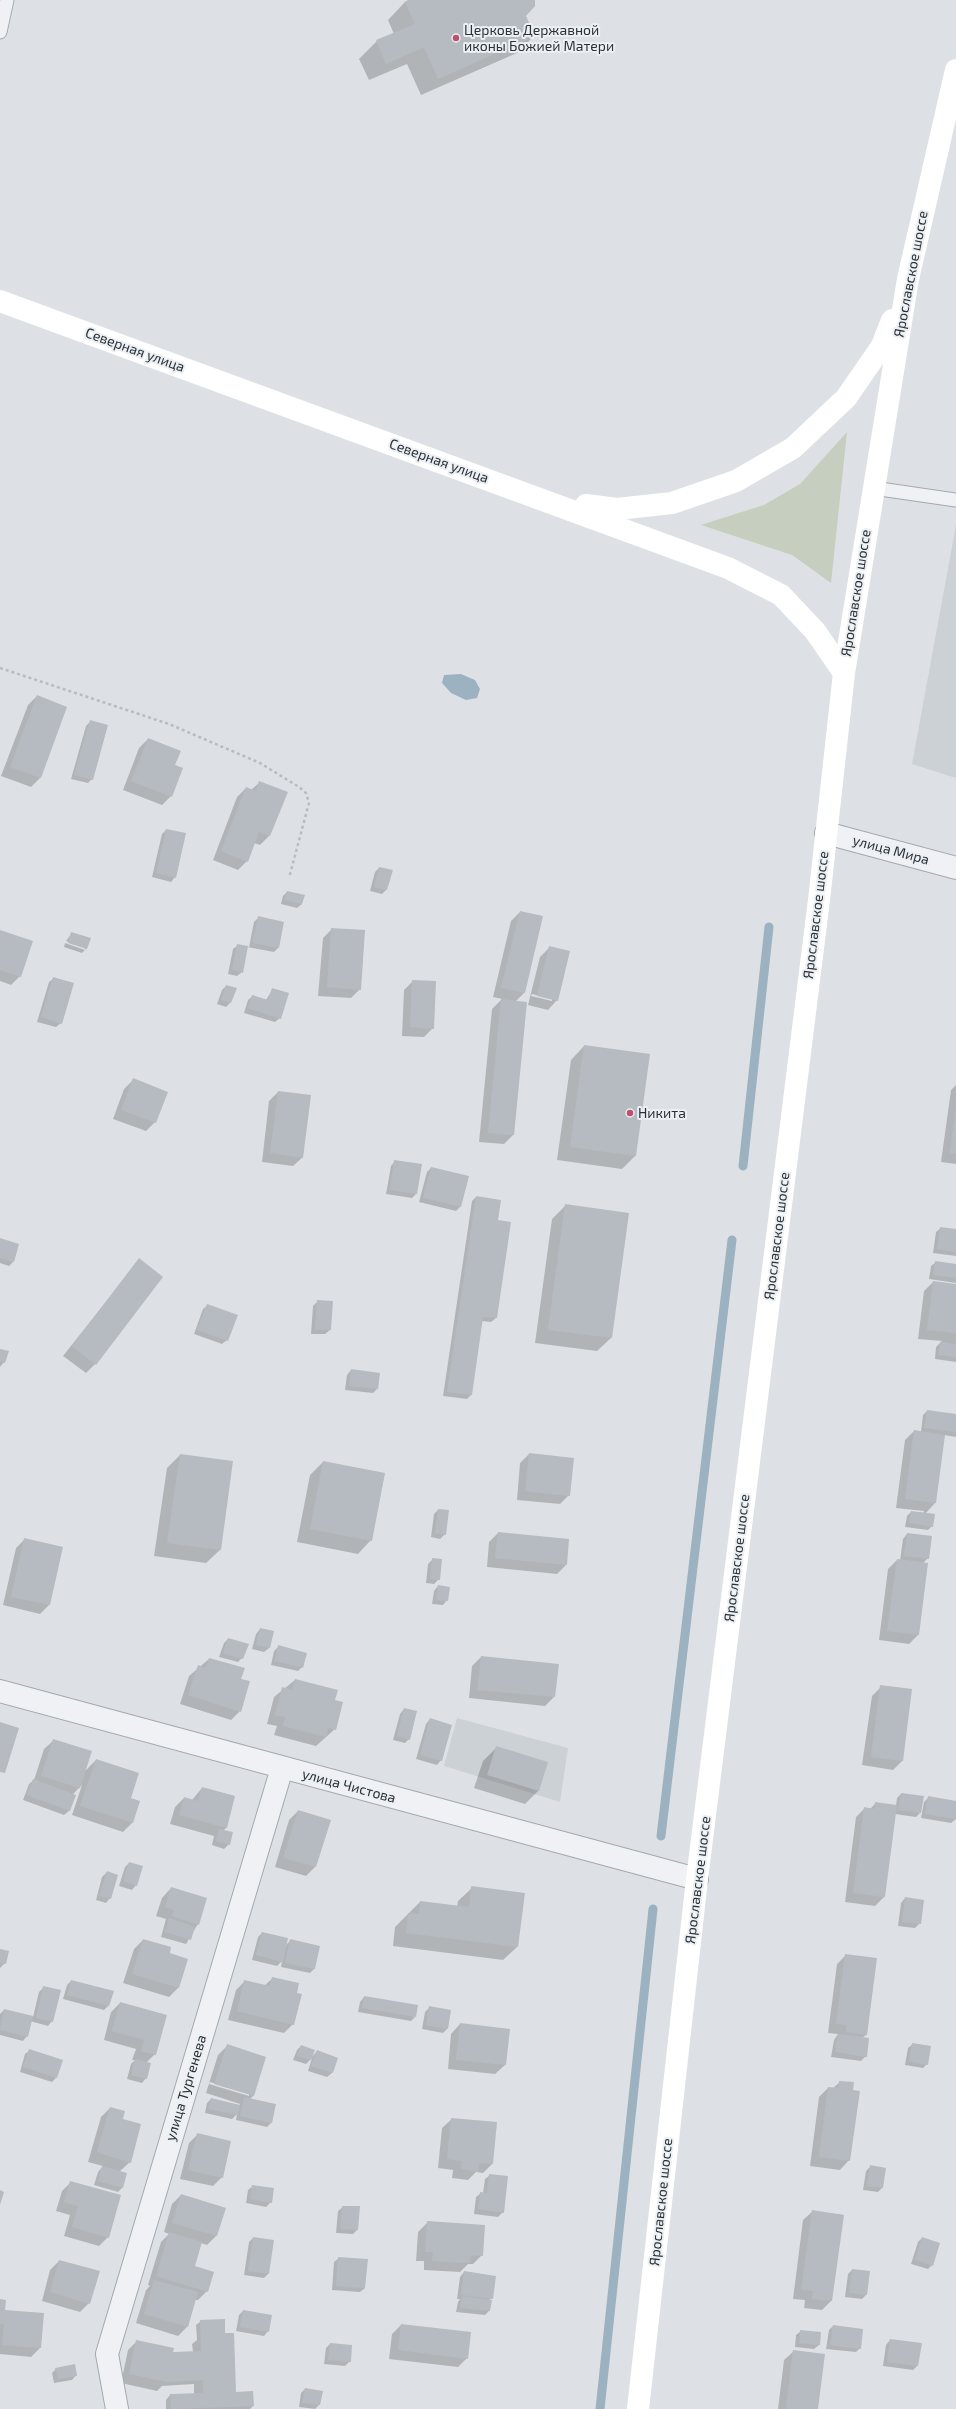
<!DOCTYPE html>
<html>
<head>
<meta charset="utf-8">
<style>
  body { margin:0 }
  canvas { display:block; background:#dde1e5 }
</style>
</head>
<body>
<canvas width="956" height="2409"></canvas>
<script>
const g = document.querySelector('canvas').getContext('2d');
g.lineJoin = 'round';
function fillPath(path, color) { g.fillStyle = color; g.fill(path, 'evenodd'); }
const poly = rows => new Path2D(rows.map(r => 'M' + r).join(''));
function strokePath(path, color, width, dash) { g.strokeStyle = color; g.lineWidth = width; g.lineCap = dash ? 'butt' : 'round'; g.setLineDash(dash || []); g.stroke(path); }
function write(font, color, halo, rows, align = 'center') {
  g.font = font + ' "Exo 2",sans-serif'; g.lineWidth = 4; g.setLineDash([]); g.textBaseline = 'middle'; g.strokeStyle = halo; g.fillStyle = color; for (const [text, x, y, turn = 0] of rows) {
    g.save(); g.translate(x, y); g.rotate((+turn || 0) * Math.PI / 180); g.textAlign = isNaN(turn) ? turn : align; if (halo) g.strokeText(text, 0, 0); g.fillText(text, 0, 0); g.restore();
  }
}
fillPath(poly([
  [956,525,956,778,912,764],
  [457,1718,568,1748,560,1802,444,1766]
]), '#ccd1d6');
fillPath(poly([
  [847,432,831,583,792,555,701,525,764,505,800,484]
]), '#c5cebf');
fillPath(poly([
  [461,674,475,680,480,689,477,698,466,700,451,693,442,683,444,675]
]), '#9cb2c1');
fillPath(poly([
  [411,0,534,0,525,16,534,36,517,53,421,95,407,64,369,80,359,59,377,41,394,34,388,20,405,2],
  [37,696,66,707,40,778,31,787,1,776,28,705],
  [90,722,92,779,88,783,71,779,86,726],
  [148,739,174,766,171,796,162,805,123,790,139,748],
  [260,782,286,793,269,836,260,845,254,843,247,861,238,870,213,860,237,797,246,788,251,790],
  [166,830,175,877,171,882,152,877,162,834],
  [379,868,391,871,386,890,382,894,370,891,375,872],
  [287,892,302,904,297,908,281,904,283,896],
  [520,912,542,917,524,993,515,1002,513,1135,504,1144,479,1142,492,1009,502,999,493,997,511,921],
  [258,918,278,948,274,952,247,947,242,972,237,976,228,974,233,949,238,945,249,947,254,922],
  [332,929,360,989,351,998,318,996,323,938],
  [0,931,20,976,11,985,0,981],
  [72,933,89,939,86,949,82,953,64,947,65,943,85,950,85,948,66,941],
  [549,948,557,1000,548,1010,528,1005,540,957],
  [532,994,552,999,552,1001,531,996],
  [54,978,61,1023,56,1027,37,1022,49,982],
  [413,981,433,1028,424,1037,402,1036,404,990],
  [226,986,230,1003,226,1007,217,1004,222,990],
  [273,989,280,1018,275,1022,244,1013,248,1000,253,996,266,1000],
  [584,1046,635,1156,622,1169,557,1160,571,1060],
  [133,1080,155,1122,146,1131,113,1119,124,1089],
  [956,1085,956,1164,941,1162,951,1090],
  [278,1092,303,1157,293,1166,262,1162,269,1101],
  [395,1161,416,1194,412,1198,386,1194,391,1166],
  [431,1168,467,1177,460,1207,456,1211,419,1202,427,1172],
  [476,1197,497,1221,510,1223,496,1318,491,1322,482,1321,471,1395,467,1399,443,1396,472,1201],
  [566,1205,628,1214,611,1338,597,1351,535,1343,552,1219],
  [941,1228,956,1230,956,1256,933,1253,936,1232],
  [0,1239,13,1262,9,1266,0,1263],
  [139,1260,95,1364,86,1373,63,1356],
  [936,1262,956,1265,956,1283,929,1279,931,1266],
  [933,1282,956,1285,956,1362,935,1359,936,1347,942,1341,918,1339,924,1291],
  [318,1301,330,1330,325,1334,311,1334,313,1306],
  [208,1305,227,1340,222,1344,194,1334,203,1309],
  [0,1350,4,1362,0,1367],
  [351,1370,379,1374,377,1389,373,1393,345,1390,347,1375],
  [927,1411,956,1415,956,1437,944,1435,935,1503,925,1514,932,1526,928,1530,905,1527,907,1516,911,1512,923,1513,924,1511,896,1508,905,1440,914,1431,921,1432,923,1415],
  [529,1454,569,1495,560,1504,517,1500,520,1463],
  [180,1455,232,1462,220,1550,206,1563,154,1556,167,1468],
  [323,1462,371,1540,358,1554,297,1542,310,1475],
  [438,1510,445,1534,440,1539,431,1537,434,1514],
  [498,1533,566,1565,557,1574,487,1567,489,1542],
  [907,1534,928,1558,923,1563,918,1635,909,1644,879,1640,888,1569,897,1560,900,1561,903,1539],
  [25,1539,62,1547,49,1605,40,1614,3,1605,16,1548],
  [433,1559,439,1579,434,1584,426,1583,428,1564],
  [438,1586,447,1600,443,1605,432,1604,434,1591],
  [260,1629,269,1648,264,1652,252,1649,256,1634],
  [228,1639,242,1658,238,1662,219,1657,224,1643],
  [279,1646,302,1667,298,1671,271,1665,274,1651],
  [481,1657,554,1697,545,1706,469,1698,472,1666],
  [209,1659,240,1680,240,1711,231,1720,180,1704,189,1676],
  [295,1680,334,1701,335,1729,316,1746,274,1735,277,1726,267,1724,274,1697],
  [881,1687,902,1761,893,1770,862,1765,872,1696],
  [404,1709,409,1739,405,1743,393,1740,400,1714],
  [430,1719,441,1760,437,1765,416,1759,426,1724],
  [54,1740,84,1772,96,1760,129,1799,138,1802,132,1823,123,1832,72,1815,82,1785,72,1795,75,1796,69,1811,64,1815,23,1800,29,1784,34,1780,44,1749],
  [497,1747,539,1790,525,1804,474,1788,483,1761],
  [202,1788,234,1796,226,1828,223,1831,229,1844,224,1849,212,1845,214,1836,170,1824,175,1807,184,1798,192,1800],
  [901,1794,920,1813,916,1817,895,1814,884,1897,875,1906,845,1902,856,1817,865,1808,870,1809,876,1803,896,1806,897,1798],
  [929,1797,956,1802,956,1819,951,1823,921,1818,924,1802],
  [298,1811,315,1867,306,1876,275,1867,289,1820],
  [129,1863,136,1885,132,1890,119,1886,125,1867],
  [107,1872,110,1898,106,1903,96,1900,102,1877],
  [171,1888,198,1924,186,1944,161,1937,166,1919,156,1916,162,1898],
  [472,1888,517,1947,503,1960,393,1946,395,1927,420,1902,457,1907,458,1901],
  [905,1898,920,1923,915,1928,898,1926,901,1903],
  [262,1933,286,1945,291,1940,319,1947,314,1969,310,1973,281,1967,282,1961,277,1966,252,1960,258,1937],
  [143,1940,168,1954,186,1959,178,1988,169,1997,123,1983,134,1949],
  [0,1950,5,1963,0,1968],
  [846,1955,866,2035,862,2038,866,2056,861,2061,831,2057,834,2040,838,2034,828,2033,837,1964],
  [273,1978,293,2024,284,2033,228,2020,236,1990,245,1981,264,1986],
  [71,1981,112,1992,108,2006,104,2010,63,1999,67,1985],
  [44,1987,52,2021,48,2026,30,2021,27,2036,23,2041,0,2035,0,2014,4,2010,33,2017,39,1992],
  [364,1997,415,2017,411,2021,358,2012,360,2002],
  [120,2003,155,2054,146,2063,146,2078,142,2083,127,2079,131,2064,135,2060,132,2060,136,2049,104,2040,111,2012],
  [429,2008,447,2029,443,2033,422,2029,425,2012],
  [460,2024,509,2030,505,2065,495,2074,448,2069,451,2034],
  [913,2044,927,2064,923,2068,905,2065,908,2048],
  [227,2046,265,2057,253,2096,250,2099,271,2123,267,2127,236,2120,237,2114,232,2119,205,2113,207,2103,211,2099,239,2106,240,2104,206,2093,218,2055],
  [210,2082,249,2094,249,2096,209,2084],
  [301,2046,311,2058,317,2051,337,2058,332,2073,327,2077,308,2071,312,2058,306,2064,293,2060,297,2050],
  [30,2050,56,2078,52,2082,20,2072,25,2054],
  [840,2082,849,2160,840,2170,810,2166,819,2097,828,2088,833,2088],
  [110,2108,122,2120,130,2162,119,2172,122,2188,118,2192,94,2185,98,2172,103,2166,88,2162,101,2117],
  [452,2119,492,2164,483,2173,476,2172,468,2180,452,2178,453,2170,438,2168,442,2128],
  [198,2134,222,2177,213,2186,180,2179,189,2143],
  [871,2166,882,2188,878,2192,863,2190,866,2171],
  [490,2175,503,2212,498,2217,474,2214,476,2197,481,2193,483,2193,485,2179],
  [71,2182,108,2237,99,2246,64,2236,70,2215,56,2211,62,2191],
  [253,2186,271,2202,266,2207,246,2203,248,2190],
  [181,2195,225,2208,216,2236,207,2245,201,2243,193,2267,207,2291,198,2300,195,2300,187,2327,178,2336,136,2323,146,2290,150,2286,148,2285,161,2242,169,2234,164,2232,172,2204],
  [343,2207,359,2207,357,2230,353,2234,336,2233,338,2211],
  [813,2211,843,2215,831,2301,822,2310,804,2308,805,2300,793,2299,803,2220],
  [427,2223,482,2255,473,2264,468,2264,460,2272,424,2270,424,2261,416,2261,418,2232],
  [253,2238,273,2241,268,2274,264,2278,244,2275,249,2242],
  [922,2238,932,2265,928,2269,911,2264,918,2242],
  [339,2258,365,2288,360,2292,332,2290,334,2262],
  [59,2261,89,2303,80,2312,42,2301,50,2270],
  [852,2270,868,2272,866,2295,862,2299,845,2297,848,2274],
  [464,2272,492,2298,489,2300,489,2311,485,2315,456,2312,458,2302,460,2299,457,2299,460,2277],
  [0,2300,4,2311,40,2348,31,2357,0,2354],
  [243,2311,268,2331,264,2336,236,2331,239,2315],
  [201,2321,224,2334,235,2392,252,2392,253,2406,250,2409,166,2409,166,2400,170,2395,194,2394,194,2384,162,2386,157,2391,121,2383,128,2350,137,2341,172,2353,193,2352,192,2344,197,2340,196,2325],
  [401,2325,467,2358,458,2367,389,2359,392,2334],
  [833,2326,862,2330,860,2348,856,2352,826,2349,829,2330],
  [801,2331,819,2345,814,2349,795,2347,796,2335],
  [890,2340,917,2366,913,2370,883,2366,886,2345],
  [330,2344,350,2361,345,2366,324,2364,326,2348],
  [794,2351,817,2409,778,2409,784,2360],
  [56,2369,76,2375,72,2380,54,2383,52,2373],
  [305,2389,319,2405,315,2409,299,2407,301,2393]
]), '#0003');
strokePath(poly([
  [743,1166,769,927],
  [661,1836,732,1240],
  [600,2409,653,1909]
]), '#9cb2c1', 9);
fillPath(poly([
  [408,0,535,0,535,6,526,16,535,36,438,79,424,47,386,64,376,40,415,24,405,2],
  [37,695,67,707,41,778,10,767],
  [90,720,108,725,93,780,74,775],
  [148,738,181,751,175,765,183,768,172,797,131,781],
  [259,781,288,792,270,836,259,832,248,862,221,851,246,787,256,791],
  [166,829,186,833,176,878,156,873],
  [379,867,393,870,387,890,374,887],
  [287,891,305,895,302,904,284,900],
  [520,911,543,916,525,993,501,988],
  [258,916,284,922,279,948,252,943],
  [331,928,365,930,361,990,327,987],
  [0,930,33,941,21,977,0,970],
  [71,932,91,938,87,949,68,943],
  [237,944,248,946,243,973,232,970],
  [549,946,570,951,558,1001,537,996],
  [53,977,74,983,62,1024,41,1017],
  [412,980,436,981,434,1029,410,1027],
  [226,985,237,988,231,1003,221,1000],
  [272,988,289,993,281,1019,248,1008,252,995,268,1000],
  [501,999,527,1002,514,1135,488,1133],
  [584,1045,650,1054,636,1156,570,1147],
  [133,1078,168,1092,156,1123,121,1110],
  [278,1091,311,1095,303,1158,270,1153],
  [955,1113,956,1113,956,1154,950,1153],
  [394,1160,422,1164,417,1194,390,1190],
  [431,1167,469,1176,461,1207,423,1198],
  [476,1196,501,1200,498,1220,511,1222,497,1318,483,1317,472,1395,447,1392],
  [565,1204,629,1213,612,1338,548,1330],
  [940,1227,956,1229,956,1252,937,1249],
  [0,1238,19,1244,14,1262,0,1258],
  [139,1258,163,1277,96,1365,72,1346],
  [935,1261,956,1264,956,1278,933,1275],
  [933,1281,956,1284,956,1333,927,1330],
  [317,1300,333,1301,331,1330,315,1330],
  [207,1304,238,1315,228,1341,197,1330],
  [940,1342,956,1344,956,1357,938,1355],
  [0,1349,9,1351,5,1363,0,1361],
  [351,1369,380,1373,378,1389,349,1386],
  [927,1410,956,1414,956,1432,924,1428],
  [914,1430,945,1435,936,1503,905,1499],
  [529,1453,574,1458,570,1496,525,1491],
  [180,1454,233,1461,221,1550,167,1543],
  [323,1461,385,1473,372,1541,310,1529],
  [438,1509,449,1510,446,1535,435,1533],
  [911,1511,935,1514,933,1527,909,1523],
  [498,1532,569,1539,567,1565,495,1558],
  [907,1533,932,1536,929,1559,904,1556],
  [24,1538,63,1547,50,1605,11,1597],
  [432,1558,442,1559,440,1580,430,1579],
  [897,1559,928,1563,919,1635,887,1631],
  [438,1585,450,1587,448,1601,436,1600],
  [260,1628,274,1631,270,1648,256,1645],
  [228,1638,249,1644,243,1659,223,1653],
  [278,1645,307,1653,303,1668,275,1661],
  [481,1656,559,1664,555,1697,477,1690],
  [209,1658,245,1668,241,1679,250,1681,241,1712,188,1695,198,1665,206,1668],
  [295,1679,338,1690,335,1700,343,1702,336,1730,328,1728,326,1737,283,1726,285,1717,275,1715,282,1687,292,1690],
  [880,1685,912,1689,903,1761,871,1757],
  [404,1708,417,1711,410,1740,397,1736],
  [430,1718,452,1725,442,1761,420,1755],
  [0,1722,19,1728,5,1773,0,1772],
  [53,1739,92,1751,80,1788,41,1776],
  [496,1746,548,1762,539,1791,487,1775],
  [96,1759,139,1773,131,1798,140,1801,133,1823,80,1806],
  [33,1779,76,1795,70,1811,27,1795],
  [202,1787,235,1796,227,1828,179,1815,184,1797,198,1801],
  [901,1793,924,1796,921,1813,898,1810],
  [928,1796,956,1801,956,1819,925,1814],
  [875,1802,897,1805,885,1897,853,1893,864,1807,874,1809],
  [298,1810,331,1820,316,1867,283,1858],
  [219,1829,233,1832,230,1845,216,1841],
  [129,1862,143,1866,137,1886,123,1881],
  [107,1871,118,1875,111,1899,99,1896],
  [471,1886,525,1893,518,1947,406,1933,408,1913,419,1914,420,1901,469,1907],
  [171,1887,207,1898,199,1925,172,1916,174,1910,165,1907],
  [905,1897,924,1900,921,1924,902,1922],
  [169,1918,195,1927,191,1940,165,1932],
  [262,1932,288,1938,283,1962,256,1955],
  [143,1939,171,1947,170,1953,188,1959,179,1988,132,1974],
  [290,1939,320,1946,315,1969,285,1963],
  [0,1949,9,1951,6,1964,0,1963],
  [845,1954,877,1958,867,2035,846,2032,846,2025,836,2024],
  [272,1977,299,1983,297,1993,302,1994,294,2025,237,2011,244,1980,270,1986],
  [71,1980,114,1991,109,2006,67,1995],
  [43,1986,61,1990,53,2022,36,2018],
  [364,1996,418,2005,416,2017,362,2008],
  [120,2002,167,2015,156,2055,141,2051,144,2040,112,2031],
  [429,2006,451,2010,448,2029,426,2025],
  [4,2009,33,2016,28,2037,0,2030],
  [460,2023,510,2029,506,2065,456,2060],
  [838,2034,869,2038,867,2057,835,2052],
  [912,2043,931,2046,928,2065,909,2061],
  [227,2044,266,2057,254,2096,214,2084],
  [301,2045,315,2050,311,2060,297,2056],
  [29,2049,63,2060,57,2078,23,2067],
  [317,2050,338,2058,333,2073,311,2066],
  [135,2059,151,2063,147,2079,131,2075],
  [839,2081,854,2082,853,2090,860,2091,850,2161,819,2157,828,2087,838,2088],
  [244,2097,276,2104,272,2123,240,2116],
  [211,2098,240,2105,238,2115,208,2109],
  [110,2107,125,2111,123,2119,141,2124,131,2163,97,2152],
  [451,2118,497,2122,493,2164,479,2163,478,2172,461,2169,462,2161,447,2159],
  [197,2133,231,2141,223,2178,188,2170],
  [870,2165,886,2168,883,2188,867,2186],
  [102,2166,127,2173,123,2188,98,2181],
  [489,2174,508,2176,504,2213,478,2209,480,2192,487,2193],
  [70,2181,121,2195,109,2238,72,2227,78,2206,64,2202],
  [252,2185,274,2188,272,2203,250,2199],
  [0,2190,4,2192,0,2205],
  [181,2194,226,2208,217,2236,172,2223],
  [342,2206,360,2206,358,2230,340,2229],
  [812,2210,844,2215,832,2301,812,2299,813,2291,801,2290],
  [427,2221,485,2225,483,2256,471,2255,470,2263,432,2261,433,2252,425,2252],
  [169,2232,202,2242,195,2266,214,2272,208,2292,156,2276],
  [253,2237,274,2240,269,2274,248,2271],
  [922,2237,940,2243,933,2266,915,2260],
  [338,2257,368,2259,365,2288,336,2286],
  [59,2260,100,2271,90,2304,50,2292],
  [852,2269,870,2271,867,2295,849,2293],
  [464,2271,496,2276,493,2299,461,2295],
  [154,2280,198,2292,188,2327,144,2314],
  [462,2296,492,2300,490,2311,460,2308],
  [0,2299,6,2300,5,2310,44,2313,41,2348,2,2345,4,2324,0,2324],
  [243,2310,272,2315,269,2332,240,2327],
  [225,2319,225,2333,234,2333,236,2392,253,2391,254,2406,171,2409,170,2394,203,2393,203,2380,167,2382,129,2374,136,2340,174,2348,173,2352,201,2351,200,2320],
  [401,2324,471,2332,468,2359,398,2350],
  [833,2325,863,2329,861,2349,830,2345],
  [800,2330,821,2332,820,2345,799,2343],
  [890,2339,922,2343,918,2366,887,2362],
  [330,2343,352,2345,351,2362,328,2360],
  [793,2350,825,2354,818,2409,786,2409],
  [75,2364,77,2376,58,2379,55,2368],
  [305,2388,323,2391,320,2405,302,2403]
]), '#b5bbc1');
const lane = poly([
  [0,32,7,0],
  [873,488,956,500]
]);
const street = poly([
  [826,833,956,868],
  [0,1691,697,1879],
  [117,2409,107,2354,282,1768]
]);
strokePath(lane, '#a3a9ae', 15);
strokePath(street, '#a3a9ae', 24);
strokePath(poly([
  [0,668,169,724,260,763,299,787,306,793,309,803,289,878]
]), '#b8bbc0', 2.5, [3, 3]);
strokePath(lane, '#eff1f4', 13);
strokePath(street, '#eff1f4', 22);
strokePath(poly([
  [0,301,728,568,781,595,815,631,844,673],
  [586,505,617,509,672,503,736,481,793,448,846,398,882,346,892,320],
  [638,2409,697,1879,819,900,844,673,908,279,956,70]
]), '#fff', 22);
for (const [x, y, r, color] of [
  [456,38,4,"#bd506c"],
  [630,1113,4,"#bd506c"]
]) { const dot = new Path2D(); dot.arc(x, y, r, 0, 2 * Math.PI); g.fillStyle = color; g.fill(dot); strokePath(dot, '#ecf0f3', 1.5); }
write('14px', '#29313a', '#ecf0f3', [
  ["Церковь Державной",464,30],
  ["иконы Божией Матери",464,46],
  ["Никита",638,1113]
], 'left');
write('14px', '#29313a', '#ecf0f3', [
  ["Ярославское шоссе",911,274,-79],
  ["Северная улица",135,350,20],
  ["Северная улица",439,461,20],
  ["Ярославское шоссе",856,593,-81],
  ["улица Мира",891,850,15],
  ["Ярославское шоссе",816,915,-83],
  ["Ярославское шоссе",777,1236,-83],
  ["Ярославское шоссе",737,1558,-83],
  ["улица Чистова",349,1786,15],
  ["Ярославское шоссе",698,1880,-83],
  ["улица Тургенева",186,2088,-73],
  ["Ярославское шоссе",661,2202,-84]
]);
</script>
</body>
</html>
